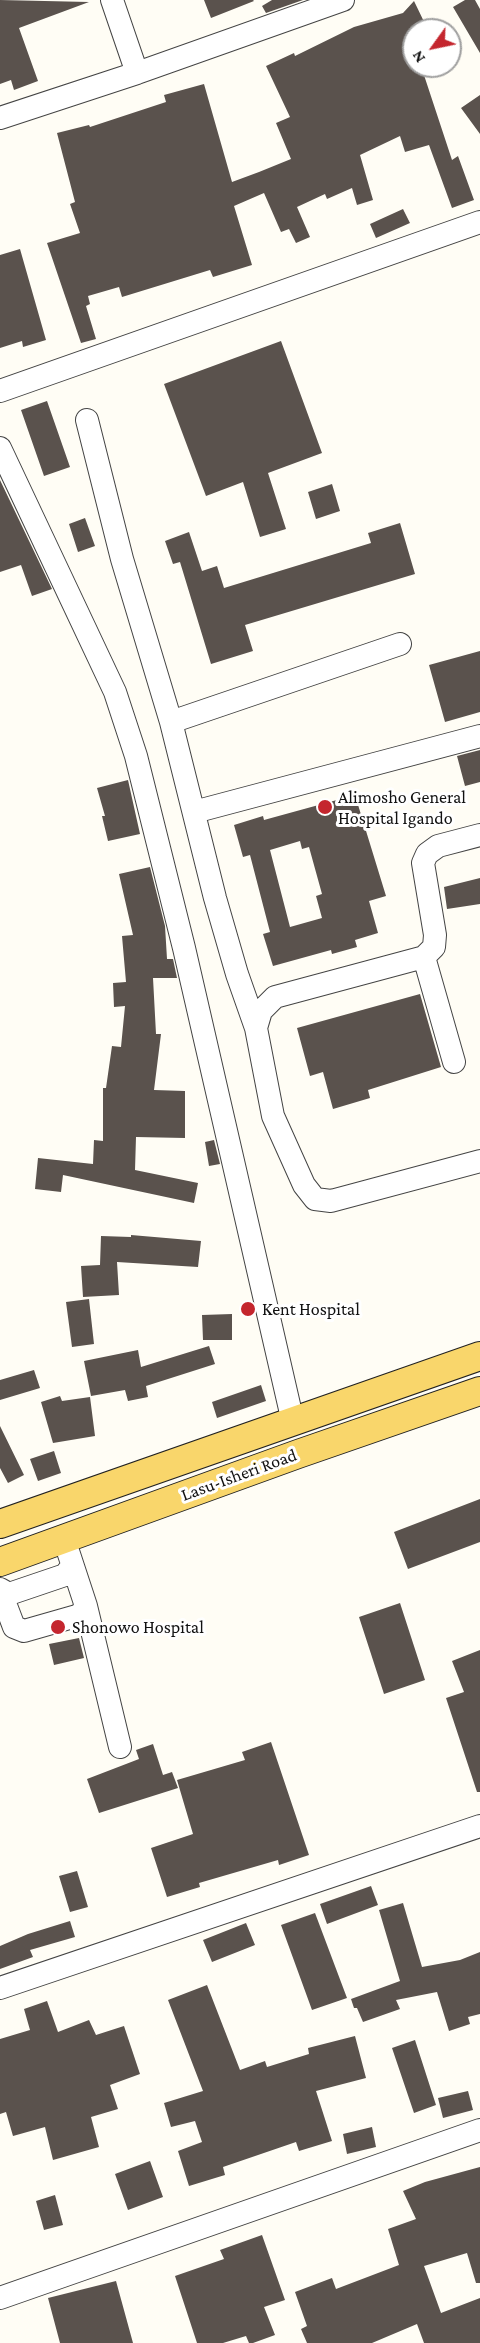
<!DOCTYPE html>
<html>
<head>
<meta charset="utf-8">
<style>
  body { margin:0 }
  #map { position:relative; width:480px; height:2343px; overflow:hidden; background:#fffdf5; font-family:"Crimson Pro",serif }
  canvas { display:block }
  .north { position:absolute; left:402px; top:18px; width:60px; height:60px; box-sizing:border-box; background:#fff; border:2px solid #a0a0a0; border-radius:50%; rotate:237deg; font-size:16px; font-weight:700; line-height:24px; text-align:center; color:#111 }
  .north::after { content:''; display:block; margin:auto; width:21px; height:27px; background:#c4262e; clip-path:polygon(50% 0,100% 100%,50% 72%,0 100%) }
</style>
</head>
<body>
<div id="map">
<canvas width="480" height="2343"></canvas>
<div class="north">N</div>
</div>
<script>
const g = document.querySelector('canvas').getContext('2d');
g.lineJoin = 'round';
function fillPath(path, color) { g.fillStyle = color; g.fill(path, 'evenodd'); }
const poly = rows => new Path2D(rows.map(r => 'M' + r).join(''));
function strokePath(path, color, width, dash) { g.strokeStyle = color; g.lineWidth = width; g.lineCap = dash ? 'butt' : 'round'; g.setLineDash(dash || []); g.stroke(path); }
function write(font, color, halo, rows, align = 'center') {
  g.font = font + ' "Crimson Pro",serif'; g.lineWidth = 6; g.setLineDash([]); g.textBaseline = 'middle'; g.strokeStyle = halo; g.fillStyle = color; for (const [text, x, y, turn = 0] of rows) {
    g.save(); g.translate(x, y); g.rotate((+turn || 0) * Math.PI / 180); g.textAlign = isNaN(turn) ? turn : align; if (halo) g.strokeText(text, 0, 0); g.fillText(text, 0, 0); g.restore();
  }
}
fillPath(poly([
  [0,0,89,2,19,28,38,81,14,90,11,80,0,84],
  [204,0,253,0,254,1,211,18],
  [272,0,303,0,266,13,262,6],
  [465,0,475,0,480,9,480,53,453,7],
  [414,1,428,30,414,30,410,34,414,45,414,66,421,66,452,160,458,156,474,200,452,208,429,145,405,152,400,136,360,155,373,200,357,205,352,188,327,199,325,194,297,207,310,237,296,243,289,229,281,232,264,193,234,206,252,265,213,277,210,270,122,297,119,287,88,296,90,304,86,306,96,339,81,343,47,243,80,233,70,204,75,202,57,133,89,125,90,127,166,102,164,95,204,84,232,182,259,172,291,159,276,123,290,117,266,66,294,53,295,56,354,27,403,13],
  [480,95,480,134,461,108],
  [403,209,410,223,376,238,370,224],
  [20,249,46,340,23,347,22,341,0,348,0,255],
  [281,341,322,453,268,473,286,529,260,537,243,482,206,496,164,384],
  [47,401,70,467,44,476,21,410],
  [0,480,52,589,32,596,21,565,0,572],
  [332,484,340,511,316,519,308,492],
  [85,518,95,546,78,552,69,524],
  [400,523,415,574,245,625,253,651,211,664,180,562,173,564,165,541,189,532,202,571,217,566,224,588,371,543,368,533],
  [480,651,480,712,445,722,429,665],
  [480,750,480,782,465,786,457,756],
  [128,780,140,834,108,841,102,816,105,816,97,788],
  [355,795,386,896,369,901,378,933,355,940,357,947,332,954,331,950,273,966,263,934,270,932,250,855,243,857,234,825,263,816,264,820],
  [300,841,302,849,309,847,322,894,316,896,322,918,290,927,270,850],
  [150,867,165,926,167,959,173,959,177,978,153,978,156,1034,161,1034,154,1090,185,1091,185,1138,136,1137,135,1170,198,1183,194,1203,63,1175,61,1192,35,1189,38,1158,93,1164,94,1140,103,1141,103,1088,106,1088,112,1046,121,1047,125,1006,114,1007,113,983,126,982,122,936,133,935,119,874],
  [480,878,480,904,447,909,444,887],
  [420,994,441,1067,368,1090,370,1098,333,1109,323,1072,310,1076,297,1028],
  [214,1140,220,1164,209,1166,205,1142],
  [131,1235,201,1241,198,1267,117,1262,119,1295,83,1297,81,1266,100,1265,101,1236,131,1237],
  [89,1299,94,1344,72,1347,66,1302],
  [232,1314,232,1340,203,1340,202,1315],
  [209,1346,215,1364,146,1386,148,1397,128,1401,125,1390,91,1396,84,1361,138,1350,141,1367],
  [34,1370,40,1388,0,1400,0,1380],
  [261,1385,266,1401,217,1418,212,1402],
  [60,1396,62,1401,90,1397,95,1436,53,1443,41,1402],
  [0,1426,24,1475,8,1483,0,1468],
  [54,1451,61,1473,38,1481,30,1459],
  [480,1499,480,1542,408,1569,394,1532],
  [400,1603,425,1680,384,1694,359,1617],
  [79,1638,84,1658,54,1665,49,1644],
  [480,1650,480,1792,477,1792,446,1698,464,1692,452,1661],
  [271,1742,309,1855,279,1865,278,1860,199,1883,200,1887,167,1897,151,1848,193,1834,177,1780,245,1760,242,1752],
  [153,1744,163,1775,172,1772,178,1788,99,1813,87,1779,139,1759,136,1750],
  [77,1871,88,1907,70,1912,59,1876],
  [371,1886,378,1905,327,1924,320,1904],
  [403,1903,422,1967,460,1960,480,1952,480,2014,468,2017,470,2024,449,2031,437,1992,396,2000,400,2009,363,2022,357,2008,354,2008,351,1999,400,1981,379,1910],
  [315,1913,347,1998,312,2010,281,1925],
  [70,1921,75,1937,30,1950,33,1957,0,1969,0,1946,28,1934],
  [246,1923,255,1945,212,1962,203,1940],
  [207,1985,240,2070,265,2061,267,2067,309,2054,308,2048,355,2036,366,2078,316,2091,332,2141,299,2151,296,2142,223,2167,225,2175,189,2186,178,2151,202,2142,195,2121,171,2127,164,2103,203,2091,168,2000],
  [47,2001,58,2032,89,2020,96,2035,124,2026,140,2074,110,2085,118,2109,91,2117,99,2147,53,2160,45,2127,13,2136,6,2112,0,2114,0,2039,30,2030,24,2009],
  [415,2040,436,2105,414,2113,392,2048],
  [468,2091,473,2110,443,2118,438,2098],
  [372,2127,376,2147,347,2154,343,2134],
  [150,2161,163,2197,128,2210,115,2174],
  [480,2167,480,2283,476,2283,467,2253,424,2266,441,2313,480,2298,480,2343,424,2343,417,2324,372,2343,307,2343,301,2329,307,2326,295,2292,332,2278,336,2289,399,2265,388,2229,416,2219,403,2191,425,2182],
  [55,2195,63,2225,44,2230,36,2201],
  [262,2235,285,2300,264,2307,275,2335,253,2343,249,2343,246,2336,223,2343,197,2343,175,2276,224,2259,220,2250],
  [116,2281,133,2343,60,2343,48,2298]
]), '#5a524d');
const minor = poly([
  [112,0,137,73],
  [0,118,137,73,343,0],
  [0,391,480,222],
  [87,420,122,559,171,722,215,898,237,974,256,1028],
  [0,448,115,692,136,756,184,948,293,1422],
  [171,722,400,644],
  [194,812,480,736],
  [480,835,438,846,427,854,423,863,435,935,434,947,424,957,275,997,261,1011,256,1028,273,1116,304,1185,315,1199,331,1201,480,1161],
  [424,957,454,1062],
  [0,1589,9,1594,65,1575,72,1566],
  [0,1590,14,1627,24,1631,80,1615,86,1606,64,1539],
  [86,1606,120,1747],
  [0,1988,480,1826],
  [0,2298,480,2130]
]);
const major = poly([
  [0,1524,480,1356],
  [0,1562,298,1454,480,1391]
]);
strokePath(minor, '#444', 24);
strokePath(major, '#222', 30);
strokePath(minor, '#fff', 22);
strokePath(major, '#f9d66b', 28);
for (const [x, y, r, color] of [
  [325,807,8,"#c4262e"],
  [248,1309,8,"#c4262e"],
  [58,1627,8,"#c4262e"]
]) { const dot = new Path2D(); dot.arc(x, y, r, 0, 2 * Math.PI); g.fillStyle = color; g.fill(dot); strokePath(dot, '#fff', 2); }
write('18px', '#111', '#fff', [
  ["Alimosho General",338,797],
  ["Hospital Igando",338,818],
  ["Kent Hospital",262,1309],
  ["Shonowo Hospital",72,1627]
], 'left');
write('18px', '#111', '#fff', [
  ["Lasu-Isheri Road",239,1475,-20]
]);
</script>
</body>
</html>
